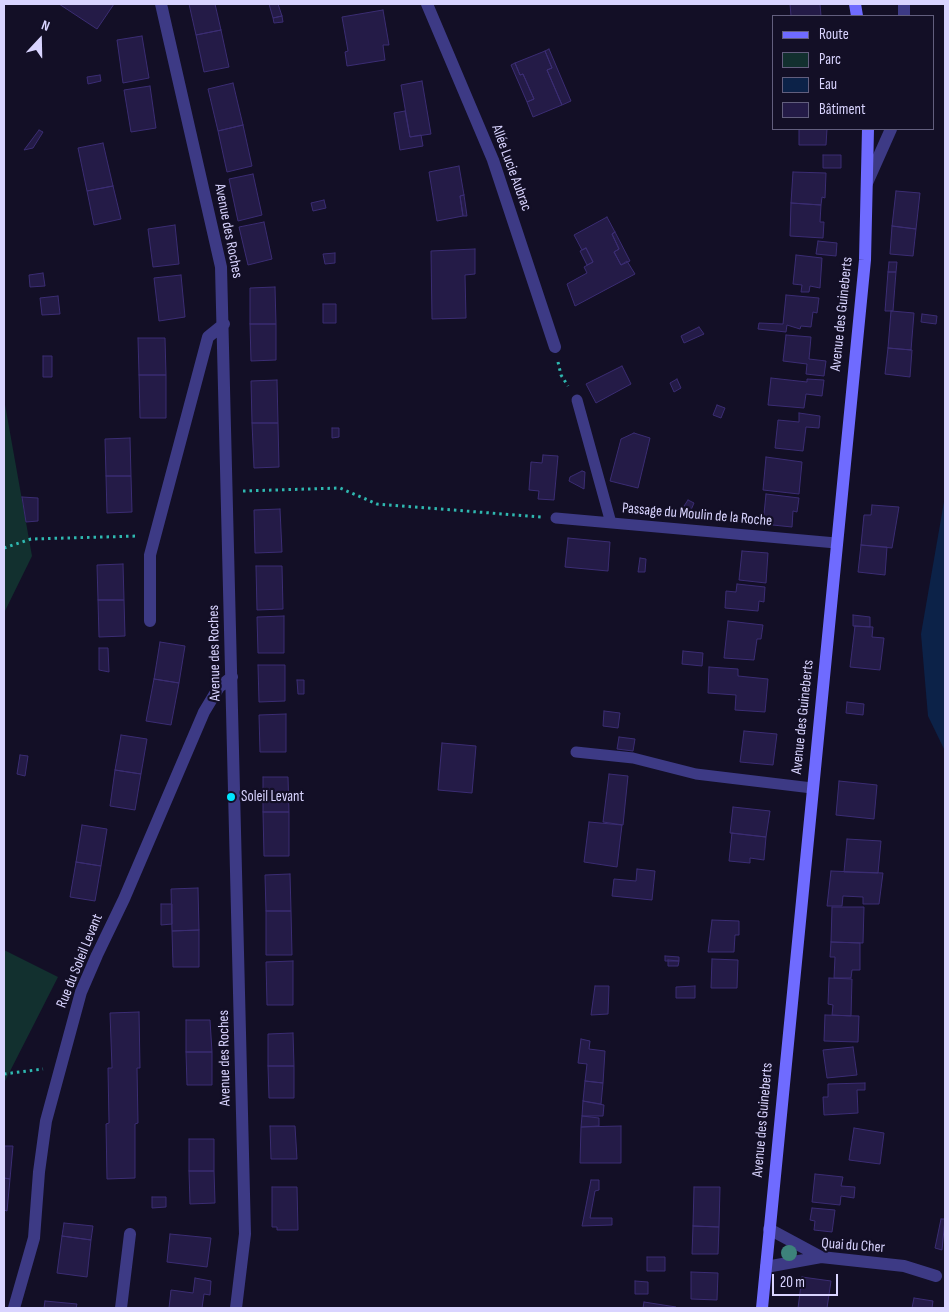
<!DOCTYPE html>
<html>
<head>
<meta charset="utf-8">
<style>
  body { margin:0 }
  #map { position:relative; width:949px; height:1312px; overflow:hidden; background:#130f26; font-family:"Sofia Sans Condensed",sans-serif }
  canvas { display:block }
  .frame { position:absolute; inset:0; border:5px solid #d9d4ff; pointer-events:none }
  .legend { position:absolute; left:772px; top:15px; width:162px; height:115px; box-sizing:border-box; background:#130f26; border:1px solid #625e7d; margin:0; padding:6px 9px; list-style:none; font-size:15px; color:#d9d4ff }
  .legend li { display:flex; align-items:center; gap:10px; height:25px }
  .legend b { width:25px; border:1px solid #625e7d }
  .north { position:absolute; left:15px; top:15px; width:50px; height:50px; -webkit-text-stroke:4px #130f26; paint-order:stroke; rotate:21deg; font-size:14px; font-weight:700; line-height:20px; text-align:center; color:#d9d4ff }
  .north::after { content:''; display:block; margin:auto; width:18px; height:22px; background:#d9d4ff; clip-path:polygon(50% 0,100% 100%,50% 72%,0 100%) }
  .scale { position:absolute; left:772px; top:1274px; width:66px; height:22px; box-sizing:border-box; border:2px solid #d9d4ff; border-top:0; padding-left:6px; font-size:15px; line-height:18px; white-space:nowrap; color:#d9d4ff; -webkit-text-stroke:4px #130f26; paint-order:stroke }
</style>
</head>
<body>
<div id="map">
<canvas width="949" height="1312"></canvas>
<div class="frame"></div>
<ul class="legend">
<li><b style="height:6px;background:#6f6bff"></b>Route</li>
<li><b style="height:14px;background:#12302f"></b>Parc</li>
<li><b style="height:14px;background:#0c2248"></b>Eau</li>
<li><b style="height:14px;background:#241b47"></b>Bâtiment</li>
</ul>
<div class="north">N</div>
<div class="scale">20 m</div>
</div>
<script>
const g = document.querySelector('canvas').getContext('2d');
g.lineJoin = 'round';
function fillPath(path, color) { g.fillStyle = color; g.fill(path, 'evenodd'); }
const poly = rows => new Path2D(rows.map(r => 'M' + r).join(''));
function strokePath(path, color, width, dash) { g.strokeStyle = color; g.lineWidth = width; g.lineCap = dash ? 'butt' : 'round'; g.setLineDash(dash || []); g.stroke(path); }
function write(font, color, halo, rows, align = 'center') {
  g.font = font + ' "Sofia Sans Condensed",sans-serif'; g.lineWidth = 4.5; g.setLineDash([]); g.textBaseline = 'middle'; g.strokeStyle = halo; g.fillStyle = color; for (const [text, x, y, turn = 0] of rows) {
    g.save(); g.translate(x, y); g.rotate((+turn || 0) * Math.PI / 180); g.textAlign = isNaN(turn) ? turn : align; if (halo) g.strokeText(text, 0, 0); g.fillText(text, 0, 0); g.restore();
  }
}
fillPath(poly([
  [4,399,32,556,4,613],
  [4,950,58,977,4,1083]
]), '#12302f');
fillPath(poly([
  [945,496,945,751,928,716,921,634]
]), '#0c2248');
const building = poly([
  [59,4,114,4,97,29,59,4],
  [189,4,215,4,221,30,196,35,189,4],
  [269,4,278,4,282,16,273,18,269,4],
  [790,4,820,4,821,16,791,16,790,4],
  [383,10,389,45,383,45,385,60,347,66,345,52,348,51,342,17,383,10],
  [282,16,283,22,274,23,273,18,282,16],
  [221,30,229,67,204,72,196,35,221,30],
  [142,36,149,78,123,83,117,40,142,36],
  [549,49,571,101,562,105,547,70,552,68,545,51,549,49],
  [545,51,552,68,547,70,562,105,533,117,527,102,534,99,523,74,520,75,515,63,545,51],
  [515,63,520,75,523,74,534,99,527,102,511,65,515,63],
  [100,75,101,81,88,84,87,77,100,75],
  [422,81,431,134,410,137,401,85,422,81],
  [233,83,243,125,218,131,208,89,233,83],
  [150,86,156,128,131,132,124,90,150,86],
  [405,111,410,137,421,135,423,146,400,150,394,113,405,111],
  [243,125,252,166,227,172,218,131,243,125],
  [799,129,827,129,826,145,799,145,799,129],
  [39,130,43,132,33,148,24,150,39,130],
  [103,143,113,186,87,191,78,148,103,143],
  [823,155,841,155,841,168,823,168,823,155],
  [459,166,464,195,460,196,463,216,437,221,429,172,459,166],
  [793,172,826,173,825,198,822,197,821,205,791,203,793,172],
  [253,174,262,215,238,221,229,179,253,174],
  [113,186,121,219,94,225,87,191,113,186],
  [896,191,920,193,916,229,892,226,896,191],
  [464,195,467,216,463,216,460,196,464,195],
  [324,200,326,208,313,211,311,203,324,200],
  [791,203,821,205,820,222,824,222,823,238,790,236,791,203],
  [607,217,615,232,612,234,619,249,614,252,621,265,627,261,635,274,575,306,567,284,587,273,584,267,593,262,586,248,582,250,574,235,607,217],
  [264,222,272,259,248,265,239,227,264,222],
  [175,225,179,264,153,267,148,229,175,225],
  [892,226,916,229,913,256,890,254,892,226],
  [615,232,630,261,621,265,614,252,619,249,612,234,615,232],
  [818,241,837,243,836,256,816,254,818,241],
  [586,248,593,262,587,265,580,251,586,248],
  [475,249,475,274,465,275,466,318,432,319,431,251,475,249],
  [335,253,335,263,325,264,323,254,335,253],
  [796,255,822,258,820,288,810,286,809,292,801,292,802,285,793,284,796,255],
  [889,262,897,262,896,272,888,272,889,262],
  [888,272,896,272,893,311,885,311,888,272],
  [43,273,45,286,30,287,29,275,43,273],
  [181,275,185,317,159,321,154,278,181,275],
  [275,287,276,324,250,324,250,288,275,287],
  [786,295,819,298,817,313,813,312,811,327,801,326,800,329,787,325,786,332,758,329,759,323,783,324,786,295],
  [58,296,60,314,42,315,40,298,58,296],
  [323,304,336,304,336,323,323,323,323,304],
  [891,311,914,313,911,350,888,348,891,311],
  [922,314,937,316,936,324,921,322,922,314],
  [250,324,276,324,276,360,251,361,250,324],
  [699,327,704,334,684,343,681,336,699,327],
  [786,335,811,337,809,359,826,361,824,376,806,374,807,364,783,361,786,335],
  [138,338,165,338,166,375,139,375,138,338],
  [888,348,912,350,910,377,885,374,888,348],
  [43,356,52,356,52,377,43,377,43,356],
  [622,366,631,384,596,403,586,384,622,366],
  [139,375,166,375,166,418,140,418,139,375],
  [771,378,807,382,807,379,824,380,822,396,806,394,804,408,768,405,771,378],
  [677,379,681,388,674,392,670,383,677,379],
  [277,380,278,423,252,423,251,381,277,380],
  [717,405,725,408,721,418,713,415,717,405],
  [799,413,820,416,819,428,806,427,803,451,775,448,778,420,799,422,799,413],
  [252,423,278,423,279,467,254,468,252,423],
  [332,428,339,428,339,437,332,438,332,428],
  [634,433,650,438,638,488,610,481,621,439,634,433],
  [130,438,131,476,106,476,105,439,130,438],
  [543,455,558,456,554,500,538,499,539,491,529,490,531,462,542,463,543,455],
  [766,457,802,462,799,494,763,490,766,457],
  [582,471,585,472,584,489,569,481,570,477,582,471],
  [106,476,131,476,132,512,107,513,106,476],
  [766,494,799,498,797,512,793,511,792,527,763,524,766,494],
  [22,497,38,498,38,521,26,522,22,497],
  [688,500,694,503,691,510,684,506,688,500],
  [872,505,899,507,892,548,861,545,864,515,871,515,872,505],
  [280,509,282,552,255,553,254,510,280,509],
  [568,538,610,542,608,571,565,567,568,538],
  [861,545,887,547,885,575,858,572,861,545],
  [742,551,768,553,766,583,739,580,742,551],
  [640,558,646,559,645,572,638,572,640,558],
  [123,564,124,600,98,600,97,565,123,564],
  [256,566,282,566,283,609,257,610,256,566],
  [737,584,765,587,764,602,759,601,758,611,725,608,726,591,736,592,737,584],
  [98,600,124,600,125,636,99,637,98,600],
  [853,615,870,617,870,627,853,626,853,615],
  [284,616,284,653,258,653,257,617,284,616],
  [728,621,763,625,761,639,757,639,754,660,724,658,728,621],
  [855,626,873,627,872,637,884,638,880,670,850,667,855,626],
  [160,642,185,646,179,683,154,679,160,642],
  [99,648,108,648,109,672,99,670,99,648],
  [683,651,703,653,702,666,682,664,683,651],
  [258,665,285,665,285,701,259,702,258,665],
  [709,667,738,669,738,676,768,679,765,712,735,710,736,695,708,693,709,667],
  [154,679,179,683,171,725,146,721,154,679],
  [297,680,304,680,304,694,298,694,297,680],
  [847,702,864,704,863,715,846,713,847,702],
  [604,711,620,713,618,728,603,726,604,711],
  [286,714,286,752,260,752,259,715,286,714],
  [744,731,777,734,773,765,740,762,744,731],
  [121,735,147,739,141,774,115,770,121,735],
  [619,737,635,739,633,751,617,749,619,737],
  [442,743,476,746,472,793,438,790,442,743],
  [20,755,28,756,25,776,17,774,20,755],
  [115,770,141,774,135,810,110,806,115,770],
  [609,774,628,776,623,825,603,822,609,774],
  [263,777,288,777,289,812,263,812,263,777],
  [839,781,877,785,874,819,836,815,839,781],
  [733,807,770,811,766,837,730,833,733,807],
  [263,812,289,812,289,856,264,856,263,812],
  [589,822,622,825,617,867,584,862,589,822],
  [82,825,107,829,101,866,76,862,82,825],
  [732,833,766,837,764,860,750,858,750,863,729,861,732,833],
  [847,839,881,841,878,873,844,872,847,839],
  [76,862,101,866,95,901,70,897,76,862],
  [637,869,655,871,652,900,612,896,614,879,636,881,637,869],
  [831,871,883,873,879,904,863,904,863,897,843,896,842,906,827,906,831,871],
  [290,874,291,911,266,911,265,875,290,874],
  [198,888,199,930,172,931,171,889,198,888],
  [161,904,172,904,172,924,161,925,161,904],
  [832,907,864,907,863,943,831,942,832,907],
  [266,911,291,911,292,955,266,955,266,911],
  [712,920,739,921,739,935,735,935,734,952,708,952,712,920],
  [199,930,199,967,173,967,172,931,199,930],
  [831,942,860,943,860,970,852,970,851,978,834,978,835,957,830,957,831,942],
  [665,956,679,957,679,961,665,961,665,956],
  [712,959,738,960,737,988,711,988,712,959],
  [668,960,679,961,678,966,668,966,668,960],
  [293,961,293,1005,267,1005,266,962,293,961],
  [829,978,852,979,851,1016,832,1015,833,1005,828,1004,829,978],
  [595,986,609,986,608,1014,591,1015,595,986],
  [695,986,695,998,676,998,676,987,695,986],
  [139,1012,140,1068,137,1068,138,1123,135,1124,135,1178,107,1179,106,1124,109,1123,108,1068,112,1068,110,1013,139,1012],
  [825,1015,859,1016,858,1042,824,1041,825,1015],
  [186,1020,210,1020,212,1052,186,1052,186,1020],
  [293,1033,294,1066,268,1066,268,1034,293,1033],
  [581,1039,590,1041,589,1049,605,1051,603,1083,585,1081,587,1064,578,1063,581,1039],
  [853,1047,857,1075,827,1078,823,1050,853,1047],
  [186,1052,212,1052,212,1085,187,1085,186,1052],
  [268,1066,294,1066,294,1098,269,1098,268,1066],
  [585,1081,603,1083,601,1104,583,1101,585,1081],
  [865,1083,865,1090,857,1090,858,1113,824,1115,823,1097,828,1097,828,1084,865,1083],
  [583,1101,604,1105,603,1116,582,1116,583,1101],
  [582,1116,599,1118,599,1126,581,1127,582,1116],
  [270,1126,295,1126,297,1159,271,1159,270,1126],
  [621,1126,621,1163,580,1163,581,1127,621,1126],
  [854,1128,884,1133,880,1164,849,1160,854,1128],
  [189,1139,214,1139,214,1171,189,1171,189,1139],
  [4,1146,13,1146,10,1179,4,1178,4,1146],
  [189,1171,214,1171,215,1203,190,1204,189,1171],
  [815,1174,843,1177,841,1186,855,1187,854,1198,841,1196,840,1205,812,1202,815,1174],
  [4,1178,10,1179,7,1211,4,1210,4,1178],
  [591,1180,599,1180,599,1190,595,1191,590,1218,612,1218,612,1225,582,1226,591,1180],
  [272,1187,297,1187,298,1230,277,1230,277,1227,272,1227,272,1187],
  [694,1187,720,1187,719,1227,693,1226,694,1187],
  [152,1197,166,1197,166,1207,152,1208,152,1197],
  [812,1208,835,1210,832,1232,814,1230,815,1221,810,1220,812,1208],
  [941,1219,945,1219,942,1250,935,1248,941,1219],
  [64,1223,93,1226,91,1240,62,1236,64,1223],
  [693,1226,719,1227,718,1254,692,1254,693,1226],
  [170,1234,211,1238,207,1267,167,1262,170,1234],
  [62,1236,91,1240,87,1277,57,1273,62,1236],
  [647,1257,665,1257,665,1271,647,1271,647,1257],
  [691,1272,718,1273,717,1300,691,1299,691,1272],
  [802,1277,831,1281,827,1308,798,1308,802,1277],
  [195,1278,211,1281,210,1295,204,1294,202,1308,169,1308,171,1290,193,1293,195,1278],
  [635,1281,648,1282,648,1294,635,1294,635,1281],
  [914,1298,933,1301,932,1308,912,1308,914,1298],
  [45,1301,77,1304,76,1308,44,1308,45,1301],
  [644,1302,676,1307,676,1308,643,1308,644,1302]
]);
fillPath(building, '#241b47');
strokePath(building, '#3b2d73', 1);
strokePath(poly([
  [558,362,561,375,568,386],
  [243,491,340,488,377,504,541,517],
  [4,548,31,539,139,536],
  [4,1074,43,1069]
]), '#2fb8b0', 3, [2.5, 4]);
strokePath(poly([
  [577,400,611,523],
  [556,518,836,543],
  [576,752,633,758,696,774,812,788]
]), '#3d3a85', 11);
strokePath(poly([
  [161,4,221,267,245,1234,236,1308],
  [427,4,493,160,555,347],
  [904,16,904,4],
  [867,183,891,129],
  [150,621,150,555,208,337,224,324],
  [769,1229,821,1257],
  [766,1267,821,1257,904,1266,936,1276],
  [14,1308,34,1238,39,1172,46,1121,81,992,97,955,124,899,204,712,219,687,232,677],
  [121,1308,130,1234]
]), '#3d3a85', 12);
strokePath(poly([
  [855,4,857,16],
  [762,1308,865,260,868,129]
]), '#6f6bff', 12);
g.fillStyle = '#3d827b';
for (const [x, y] of [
  [789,1253]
]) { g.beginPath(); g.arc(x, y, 8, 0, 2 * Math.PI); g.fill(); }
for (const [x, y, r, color] of [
  [231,797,5,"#00e5ff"]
]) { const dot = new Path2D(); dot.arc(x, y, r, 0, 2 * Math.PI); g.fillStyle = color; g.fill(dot); strokePath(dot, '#130f26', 2); }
write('15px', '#d9d4ff', '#130f26', [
  ["Allée Lucie Aubrac",511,168,70],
  ["Avenue des Roches",228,231,79],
  ["Avenue des Guineberts",842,314,-84],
  ["Passage du Moulin de la Roche",697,515,5],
  ["Avenue des Roches",215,653,-91],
  ["Avenue des Guineberts",803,717,-84],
  ["Rue du Soleil Levant",80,961,-68],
  ["Avenue des Roches",225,1058,-91],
  ["Avenue des Guineberts",763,1120,-85],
  ["Quai du Cher",853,1246,4]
]);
write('15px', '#d9d4ff', '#130f26', [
  ["Soleil Levant",241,797]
], 'left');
</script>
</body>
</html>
